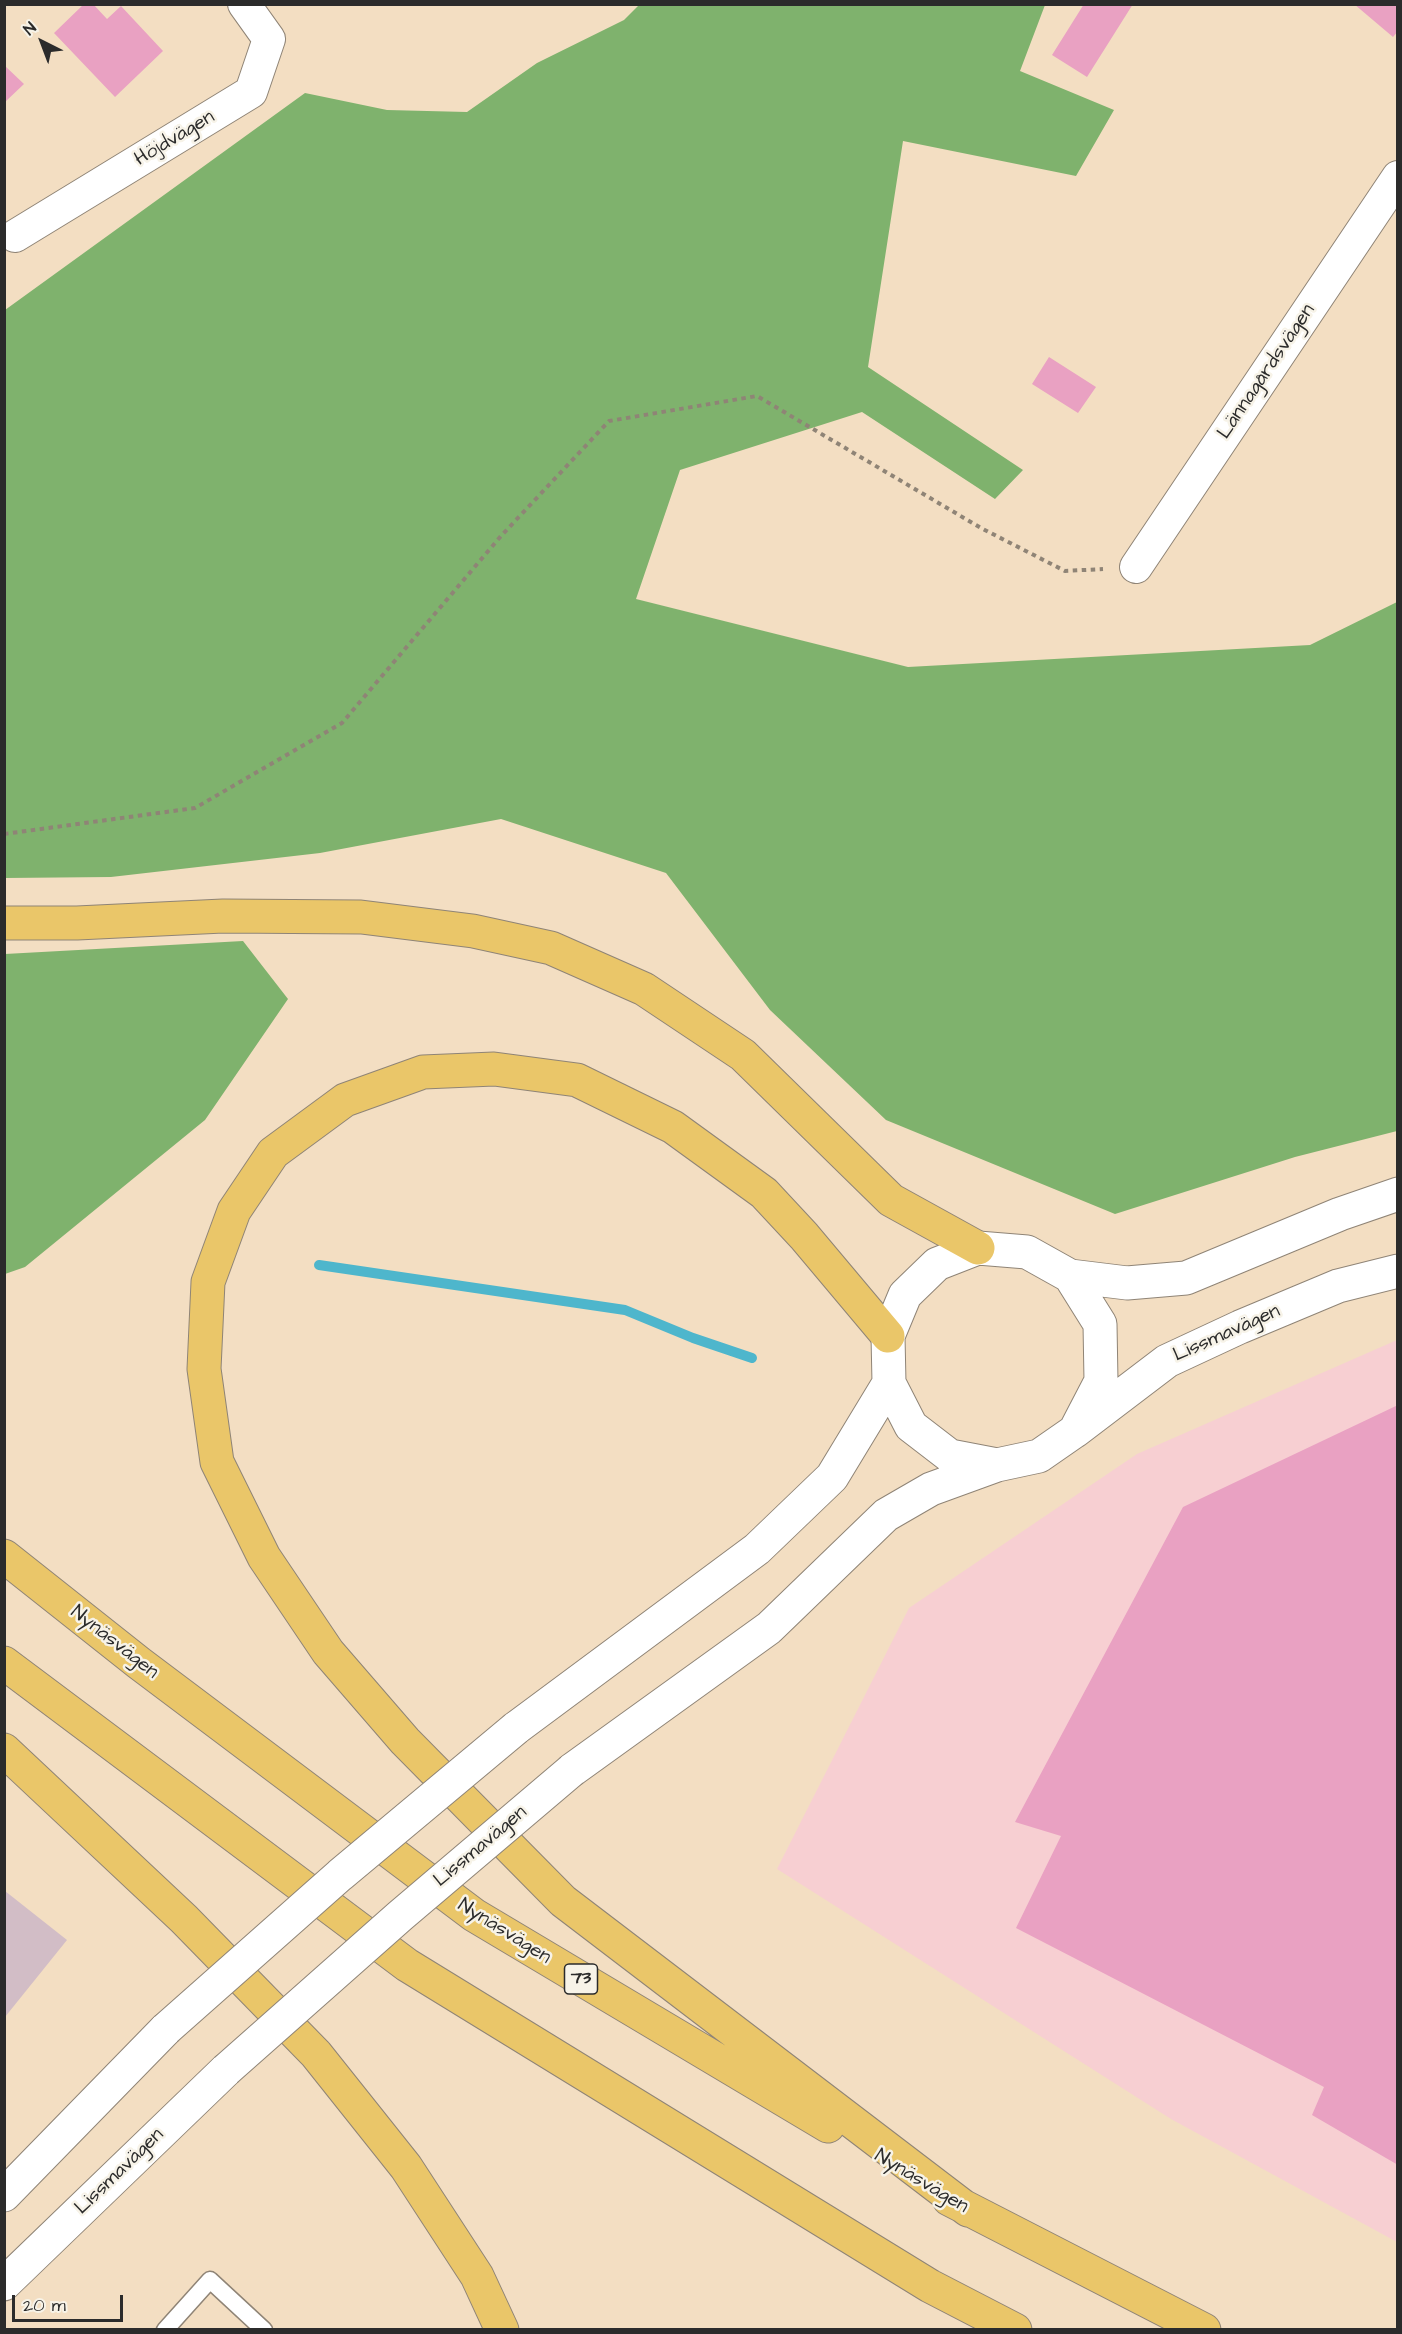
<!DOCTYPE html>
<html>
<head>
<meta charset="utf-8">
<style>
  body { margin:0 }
  #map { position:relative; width:1402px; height:2334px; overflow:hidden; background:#f3dec2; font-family:"Architects Daughter",sans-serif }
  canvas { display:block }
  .frame { position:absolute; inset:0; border:6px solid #2b2b2b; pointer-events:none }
  .north { position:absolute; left:12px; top:12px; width:60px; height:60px; -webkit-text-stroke:4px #f7f3e8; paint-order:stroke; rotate:318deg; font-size:16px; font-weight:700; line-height:24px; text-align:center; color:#2b2b2b }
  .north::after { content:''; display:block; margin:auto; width:21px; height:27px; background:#2b2b2b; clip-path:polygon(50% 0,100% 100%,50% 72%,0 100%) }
  .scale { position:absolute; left:12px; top:2295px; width:111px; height:27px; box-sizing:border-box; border:3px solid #2b2b2b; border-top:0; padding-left:8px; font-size:18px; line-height:21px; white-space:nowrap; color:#2b2b2b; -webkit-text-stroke:4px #f7f3e8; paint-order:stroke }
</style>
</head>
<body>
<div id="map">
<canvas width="1402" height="2334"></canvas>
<div class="frame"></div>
<div class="north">N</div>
<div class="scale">20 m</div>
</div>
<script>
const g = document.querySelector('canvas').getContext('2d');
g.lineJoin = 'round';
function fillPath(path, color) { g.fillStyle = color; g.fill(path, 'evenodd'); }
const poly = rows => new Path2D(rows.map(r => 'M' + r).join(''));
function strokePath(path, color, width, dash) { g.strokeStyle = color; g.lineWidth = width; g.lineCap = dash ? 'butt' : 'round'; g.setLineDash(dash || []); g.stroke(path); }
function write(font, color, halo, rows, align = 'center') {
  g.font = font + ' "Architects Daughter",sans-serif'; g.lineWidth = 5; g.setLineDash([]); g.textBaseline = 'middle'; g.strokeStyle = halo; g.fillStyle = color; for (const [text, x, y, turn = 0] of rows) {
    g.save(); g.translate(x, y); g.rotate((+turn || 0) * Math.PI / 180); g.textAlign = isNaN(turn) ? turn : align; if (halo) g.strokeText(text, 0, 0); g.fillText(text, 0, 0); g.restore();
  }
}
fillPath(poly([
  [1397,1340,1397,2242,1171,2119,777,1869,909,1608,1137,1454]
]), '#f7cfd2');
fillPath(poly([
  [5,1891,67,1940,5,2017]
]), '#d2bdc6');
fillPath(poly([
  [640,4,1045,5,1020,71,1114,110,1076,176,903,141,868,367,1023,470,995,499,862,412,680,470,636,599,908,667,1310,645,1397,602,1397,1131,1295,1157,1115,1214,886,1120,770,1010,666,873,501,819,320,853,111,877,5,878,5,310,305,93,387,110,467,112,537,63,624,20],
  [243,941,288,999,205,1120,25,1267,5,1274,5,954]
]), '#7fb26d');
strokePath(poly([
  [319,1265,625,1310,693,1338,752,1358]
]), '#4eb6cc', 10);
fillPath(poly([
  [84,4,93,4,107,19,121,6,163,51,115,97,54,33],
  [1084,4,1133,4,1087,77,1052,55],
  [1354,4,1398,4,1398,31,1393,37],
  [4,65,24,84,4,103],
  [1049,357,1096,387,1078,413,1032,384],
  [1398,1405,1398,2165,1312,2115,1324,2087,1016,1928,1061,1836,1015,1822,1183,1507]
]), '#e9a1c2');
const service = poly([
  [165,2330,210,2280,264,2330]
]);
const minor = poly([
  [15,236,251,92,269,39,244,4],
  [1136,567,1398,177]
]);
const tertiary = poly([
  [1070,1276,1127,1283,1186,1278,1340,1214,1398,1194],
  [1075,1431,1101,1381,1100,1324,1070,1276,1027,1252,978,1248,937,1264,905,1295,888,1336,889,1383,911,1426,950,1456,997,1465,1039,1456,1075,1431,1167,1361,1240,1327,1338,1286,1398,1271],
  [516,1728,757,1549,832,1477,889,1383],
  [572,1770,769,1628,886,1515,931,1489,997,1465],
  [4,2195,166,2029],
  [4,2284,226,2070]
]);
const motorway = poly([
  [4,923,77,923,223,916,361,917,473,931,551,948,644,989,743,1055,891,1200,978,1248],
  [888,1336,804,1236,764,1193,673,1127,577,1080,494,1069,423,1072,345,1100,273,1153,234,1211,208,1282,204,1369,217,1462,264,1557,328,1652,405,1741,563,1901,968,2210],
  [4,1556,139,1663,474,1915,828,2126],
  [4,1663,407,1965,930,2286,1015,2330],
  [4,1750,184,1919,316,2054,406,2167,477,2276,502,2330],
  [949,2199,1204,2330]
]);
strokePath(service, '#8f8476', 19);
strokePath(minor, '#8f8476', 34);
strokePath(tertiary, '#8f8476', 35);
strokePath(motorway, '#8f8476', 35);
strokePath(poly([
  [4,834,195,808,342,723,501,536,609,421,757,396,981,528,1065,571,1103,569]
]), '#8f8476', 4, [4.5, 4.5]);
strokePath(service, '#fff', 16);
strokePath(minor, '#fff', 32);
strokePath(tertiary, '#fff', 33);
strokePath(motorway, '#eac669', 33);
const tertiaryBridge = poly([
  [166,2029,340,1875,516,1728],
  [226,2070,400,1916,572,1770]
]);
strokePath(tertiaryBridge, '#8f8476', 35, []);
strokePath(tertiaryBridge, '#fff', 33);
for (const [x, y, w] of [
  [581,1979,33]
]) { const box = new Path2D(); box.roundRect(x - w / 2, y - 15, w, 30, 4.5); g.fillStyle = '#f7f3e8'; g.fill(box); strokePath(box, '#2b2b2b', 1.5); }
write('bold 18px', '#2b2b2b', null, [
  ["73",581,1979]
]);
write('20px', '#2b2b2b', '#f7f3e8', [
  ["Höjdvägen",175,139,-31],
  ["Lännagårdsvägen",1267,372,-56],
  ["Lissmavägen",1227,1334,-24],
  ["Nynäsvägen",114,1643,38],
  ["Lissmavägen",481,1847,-40],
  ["Nynäsvägen",504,1932,32],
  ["Lissmavägen",120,2172,-44],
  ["Nynäsvägen",921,2182,31]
]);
</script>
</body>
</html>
